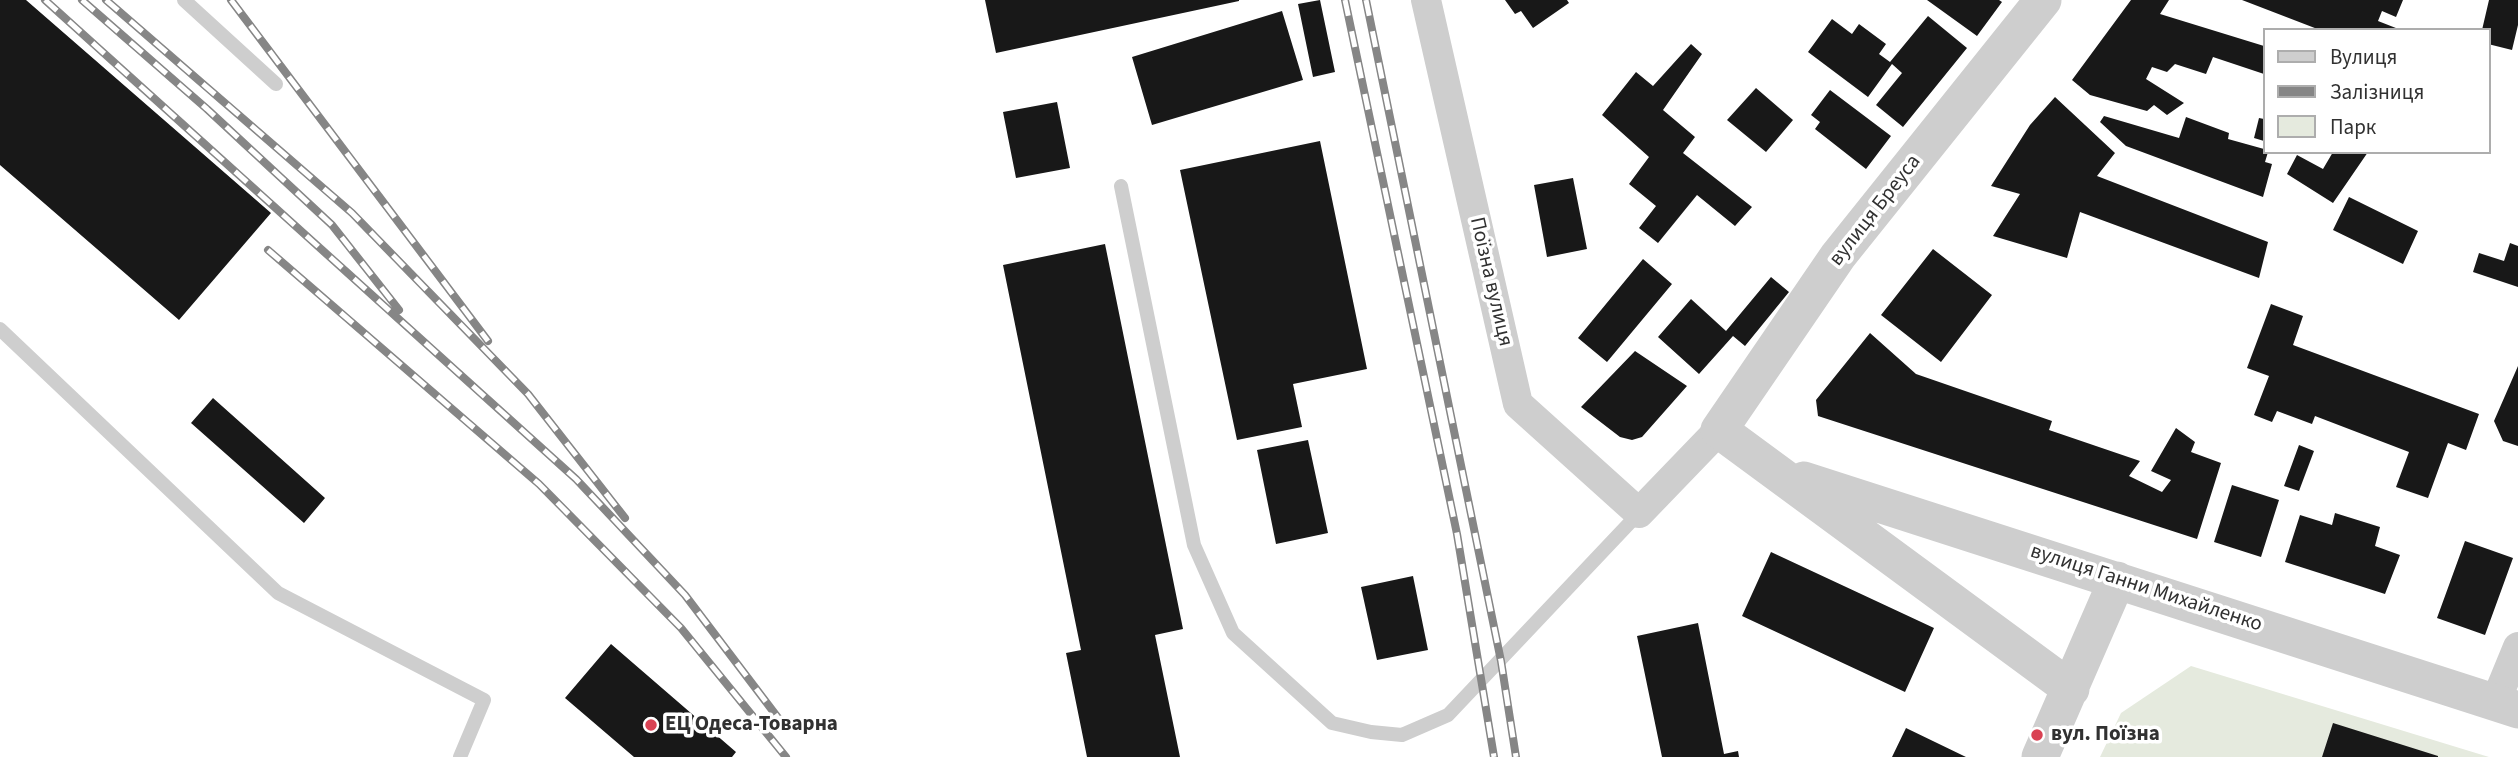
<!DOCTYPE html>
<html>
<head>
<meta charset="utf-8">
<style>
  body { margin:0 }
  #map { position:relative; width:2518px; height:757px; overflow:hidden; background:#fff; font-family:"Source Sans 3",sans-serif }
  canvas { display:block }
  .legend { position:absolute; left:2263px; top:28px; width:228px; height:126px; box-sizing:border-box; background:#fff; border:2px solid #adadad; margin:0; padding:9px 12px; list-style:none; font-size:21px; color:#313131 }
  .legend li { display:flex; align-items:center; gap:14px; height:35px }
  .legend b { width:35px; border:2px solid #adadad }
</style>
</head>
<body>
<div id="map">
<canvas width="2518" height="757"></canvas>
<ul class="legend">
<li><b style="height:9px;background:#cecece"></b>Вулиця</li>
<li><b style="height:9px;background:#868686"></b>Залізниця</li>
<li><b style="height:19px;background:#e5eade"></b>Парк</li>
</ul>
</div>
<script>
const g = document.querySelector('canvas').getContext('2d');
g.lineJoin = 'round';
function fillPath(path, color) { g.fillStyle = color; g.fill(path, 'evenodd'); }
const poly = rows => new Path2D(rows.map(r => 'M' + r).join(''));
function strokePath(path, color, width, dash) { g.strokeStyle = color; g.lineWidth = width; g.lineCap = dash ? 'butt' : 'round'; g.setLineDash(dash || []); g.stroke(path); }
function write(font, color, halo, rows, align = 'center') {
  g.font = font + ' "Source Sans 3",sans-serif'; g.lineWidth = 7; g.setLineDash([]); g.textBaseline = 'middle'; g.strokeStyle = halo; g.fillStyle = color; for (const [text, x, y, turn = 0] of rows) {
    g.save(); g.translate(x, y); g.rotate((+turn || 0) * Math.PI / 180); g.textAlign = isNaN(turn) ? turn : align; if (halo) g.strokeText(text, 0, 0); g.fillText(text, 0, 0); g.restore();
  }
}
fillPath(poly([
  [2191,666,2489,757,2100,757,2121,713]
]), '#e5eade');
fillPath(poly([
  [0,0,26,0,271,213,179,320,0,165],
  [985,0,1239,0,1239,1,996,53],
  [1320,0,1335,72,1313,77,1298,4],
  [1505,0,1567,0,1569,3,1533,28,1521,11,1515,14],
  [1927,0,1999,0,2002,2,1977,36],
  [2131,0,2169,0,2160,14,2264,46,2264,74,2213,57,2206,74,2175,64,2167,72,2152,67,2146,79,2184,103,2167,115,2154,105,2147,111,2090,95,2072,80],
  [2242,0,2403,0,2396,17,2382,11,2378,21,2401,30,2320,30],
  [2489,0,2518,0,2518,25,2512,50,2488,44,2488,30,2482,30],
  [1282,11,1303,80,1152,125,1132,57],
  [1928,16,1967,48,1903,127,1876,105,1902,73,1892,64,1868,97,1808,52,1832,19,1852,34,1859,24,1886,44,1879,54,1890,62],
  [1691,44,1702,54,1663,110,1695,137,1683,153,1752,207,1735,226,1697,195,1658,243,1639,228,1656,206,1629,184,1649,157,1602,115,1636,72,1653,86],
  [1756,88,1793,120,1766,152,1727,120],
  [1830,90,1891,136,1866,169,1815,129,1820,122,1811,115],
  [2055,97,2115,153,2097,176,2268,242,2259,278,2080,212,2067,258,1993,236,2020,194,1991,186,2030,125],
  [1057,102,1070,168,1016,178,1003,112],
  [2104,116,2179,138,2186,117,2229,133,2228,139,2264,149,2264,152,2268,152,2265,162,2272,164,2263,197,2126,146,2100,122],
  [2259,118,2264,119,2264,141,2254,138],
  [1320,141,1367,369,1293,384,1302,427,1237,440,1180,170],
  [2333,152,2368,152,2333,203,2287,174,2297,155,2323,169],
  [1573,178,1587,249,1547,257,1534,185],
  [2349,197,2418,231,2403,264,2333,230],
  [2510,243,2518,246,2518,287,2473,272,2479,253,2504,261],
  [1105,244,1183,629,1155,635,1180,757,1087,757,1066,653,1081,650,1003,265],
  [1933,249,1992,295,1941,362,1881,315],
  [1643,259,1672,284,1607,362,1578,338],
  [1771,277,1789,292,1745,346,1733,336,1699,374,1658,337,1691,299,1726,331],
  [2271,304,2303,316,2293,345,2479,414,2466,450,2448,443,2428,498,2396,487,2409,452,2315,416,2312,424,2277,411,2272,422,2254,415,2269,376,2247,368],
  [1870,333,1916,374,2052,421,2049,430,2140,461,2129,476,2162,492,2171,480,2151,471,2176,428,2195,442,2191,452,2221,463,2197,539,1818,416,1816,400],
  [1635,351,1687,386,1642,437,1632,440,1620,437,1581,407],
  [2518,366,2518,446,2503,441,2494,421],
  [213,398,325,498,304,523,191,423],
  [1308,440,1328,533,1276,544,1257,450],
  [2299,445,2314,451,2299,491,2284,486],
  [2232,485,2279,500,2261,557,2214,542],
  [2335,513,2380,527,2375,546,2400,555,2385,594,2285,562,2300,515,2332,525],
  [2465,541,2513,558,2485,635,2437,618],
  [1771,552,1934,628,1905,692,1742,616],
  [1413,576,1428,650,1377,660,1361,587],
  [1698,623,1724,754,1738,751,1739,757,1662,757,1637,636],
  [611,644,736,752,732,757,634,757,565,698],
  [2333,723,2438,756,2438,757,2322,757],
  [1906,728,1966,757,1892,757]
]), '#181818');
strokePath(poly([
  [184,0,276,84],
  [1121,186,1194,545,1233,633,1332,723,1371,732,1402,735,1448,715,1639,513],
  [0,329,278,593,484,700,460,757]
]), '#cecece', 14);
strokePath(poly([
  [1426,0,1518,404,1639,513,1719,430],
  [2495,703,2518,647]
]), '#cecece', 30);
strokePath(poly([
  [2043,0,1838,256,1719,430,2071,689],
  [1804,480,2518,710],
  [2040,757,2117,580]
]), '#cecece', 37);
const rail = poly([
  [45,0,576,479,685,595,785,727],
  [82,0,207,109,332,225,399,310],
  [106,0,352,213,528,394,625,518],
  [231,0,488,341],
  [1345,0,1457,534,1494,757],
  [1366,0,1501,661,1516,757],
  [268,250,539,484,681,628,786,757]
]);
strokePath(rail, '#868686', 8);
strokePath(rail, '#fff', 5, [16]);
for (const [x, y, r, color] of [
  [651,725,7,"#d94253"],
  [2037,735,7,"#d94253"]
]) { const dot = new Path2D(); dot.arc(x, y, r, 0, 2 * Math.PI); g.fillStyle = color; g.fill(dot); strokePath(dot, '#fff', 2.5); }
write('21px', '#313131', '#fff', [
  ["вулиця Бреуса",1876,211,-52],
  ["Поїзна вулиця",1490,282,77],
  ["вулиця Ганни Михайленко",2146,589,18]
]);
write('bold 21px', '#313131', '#fff', [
  ["ЕЦ Одеса-Товарна",665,725],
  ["вул. Поїзна",2051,735]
], 'left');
</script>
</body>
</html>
